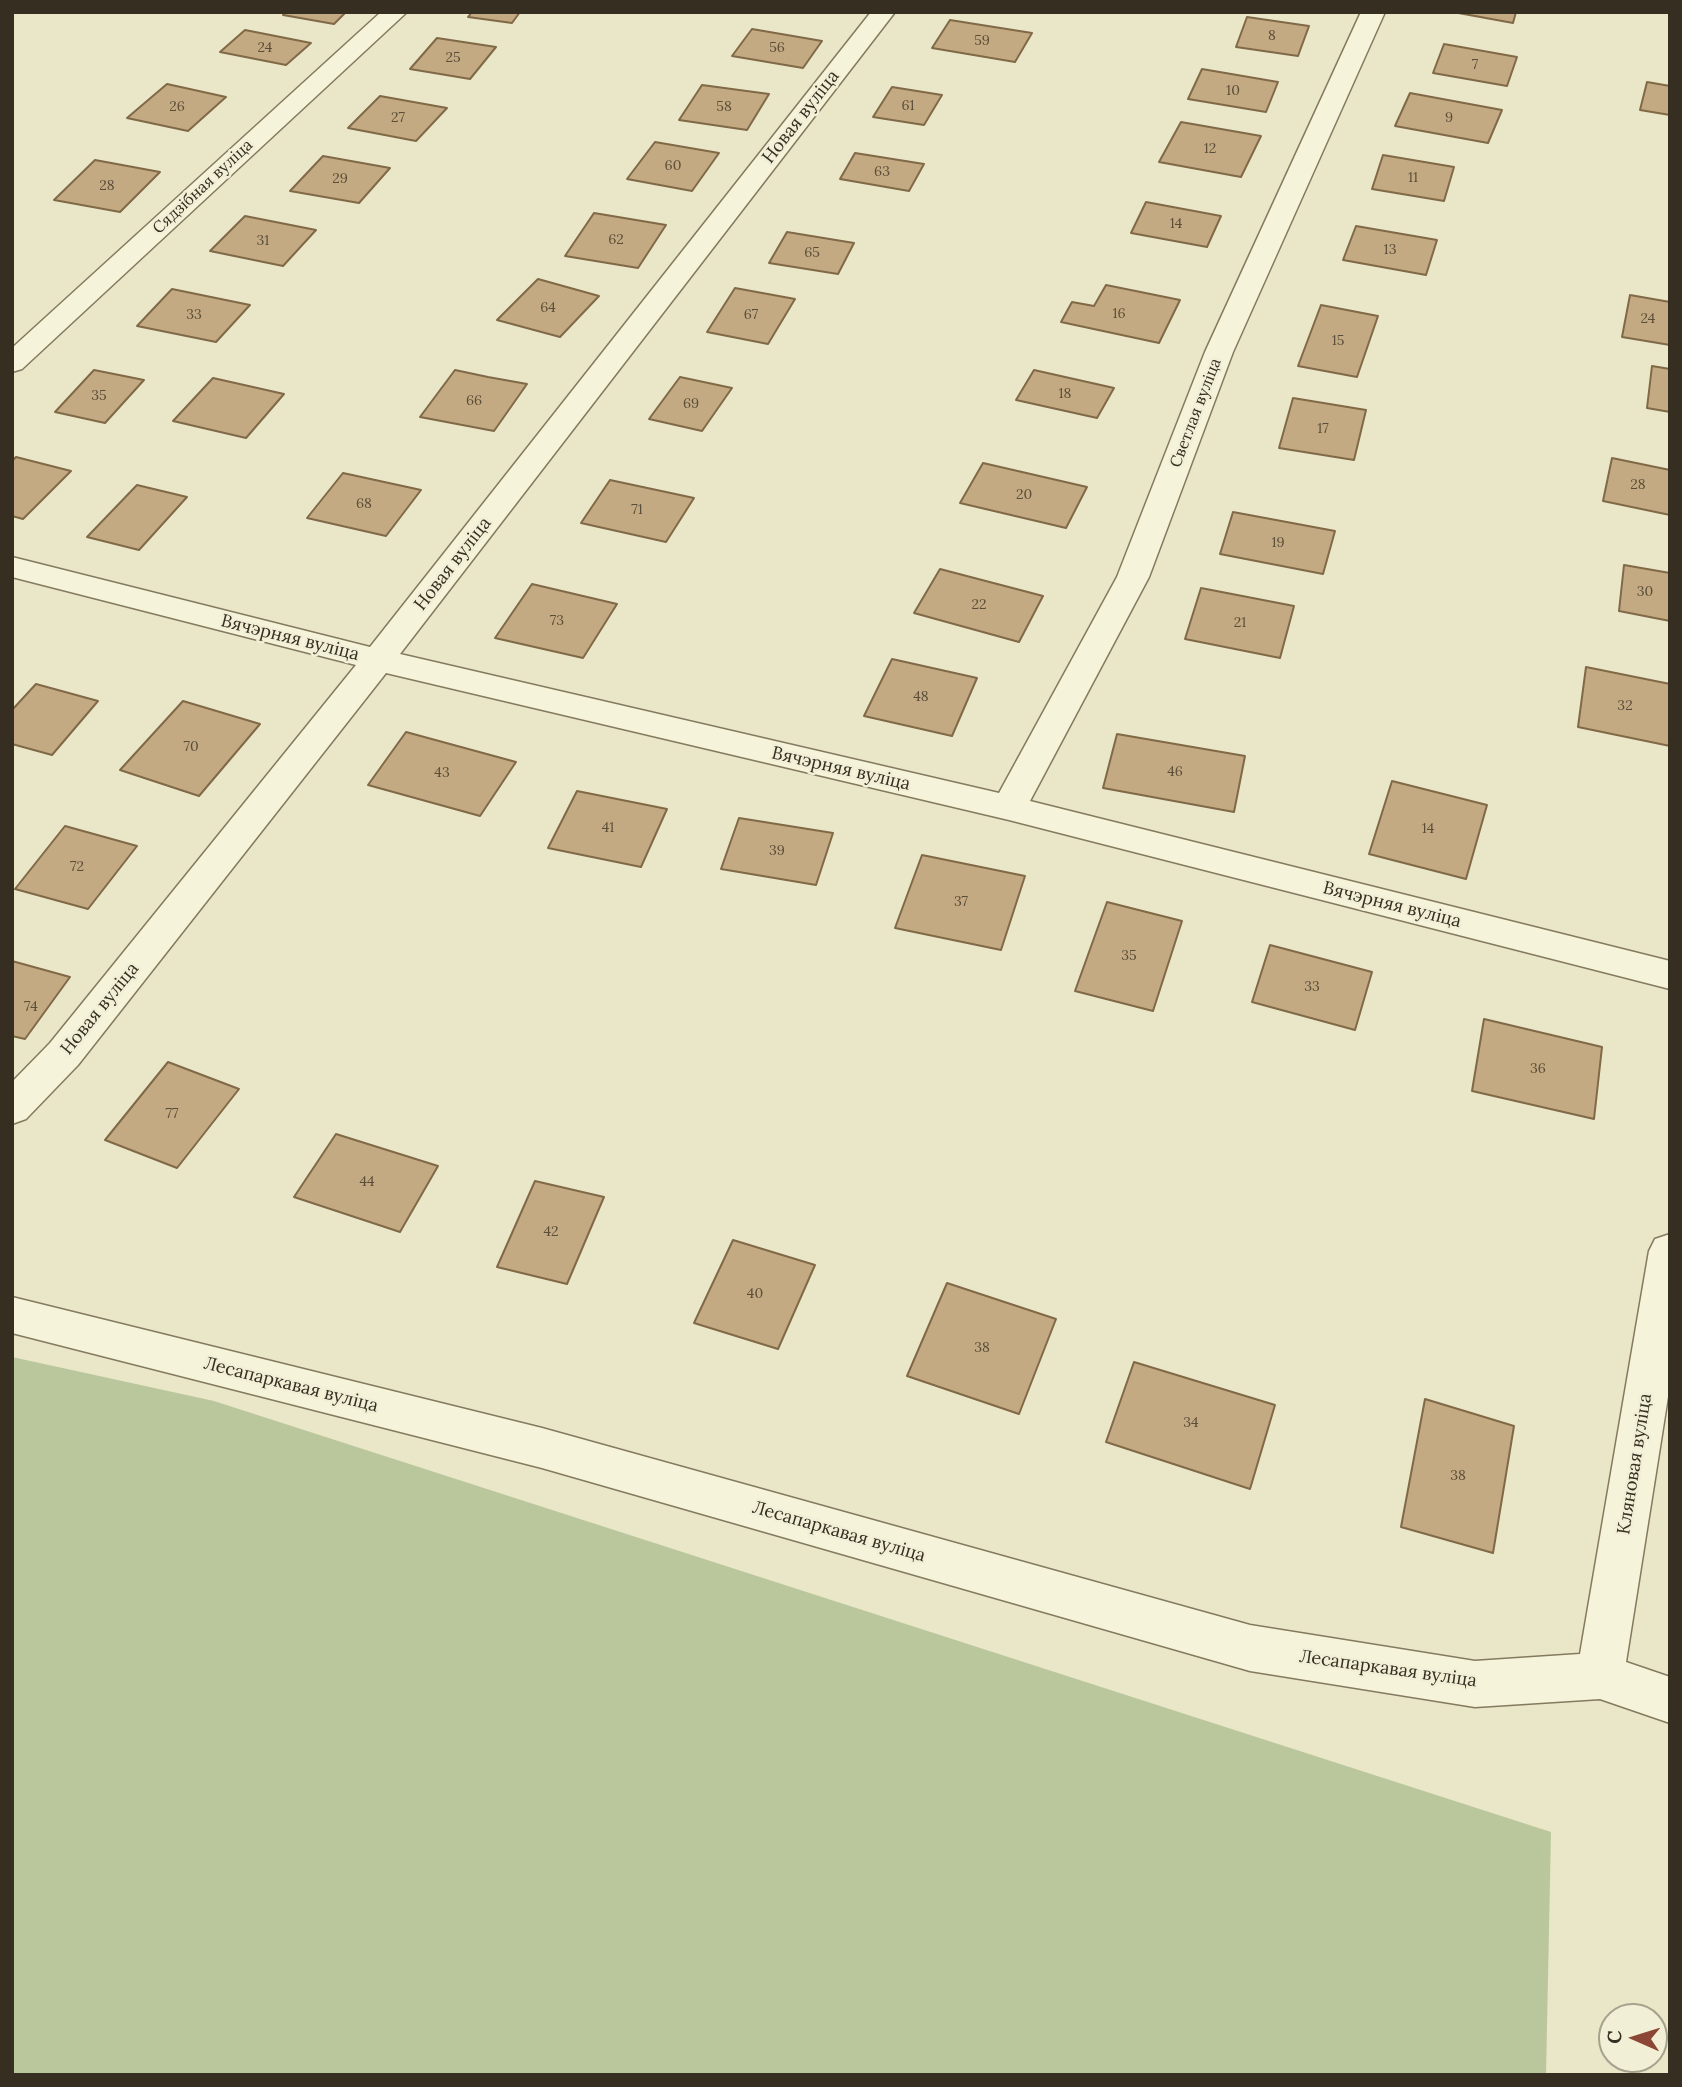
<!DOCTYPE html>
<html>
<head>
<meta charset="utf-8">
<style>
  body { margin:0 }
  #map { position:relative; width:1682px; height:2087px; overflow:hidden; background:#eae6c8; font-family:Lora,serif }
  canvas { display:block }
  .frame { position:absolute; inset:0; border:14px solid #362f21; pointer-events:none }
  .north { position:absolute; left:1598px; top:2003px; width:70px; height:70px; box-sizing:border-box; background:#f2efd7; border:2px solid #a7a28e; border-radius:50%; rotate:273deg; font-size:19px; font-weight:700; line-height:28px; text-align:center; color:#362f21 }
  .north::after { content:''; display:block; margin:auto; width:24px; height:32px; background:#8c4635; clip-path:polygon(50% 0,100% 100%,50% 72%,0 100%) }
</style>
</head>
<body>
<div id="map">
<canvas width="1682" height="2087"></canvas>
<div class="frame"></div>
<div class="north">С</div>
</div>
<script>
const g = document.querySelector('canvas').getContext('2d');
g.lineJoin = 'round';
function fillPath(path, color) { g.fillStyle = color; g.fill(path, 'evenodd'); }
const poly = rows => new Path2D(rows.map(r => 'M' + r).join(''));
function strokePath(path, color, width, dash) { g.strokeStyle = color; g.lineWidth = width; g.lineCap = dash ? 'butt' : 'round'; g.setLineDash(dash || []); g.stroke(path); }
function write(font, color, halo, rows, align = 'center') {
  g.font = font + ' Lora,serif'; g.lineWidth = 5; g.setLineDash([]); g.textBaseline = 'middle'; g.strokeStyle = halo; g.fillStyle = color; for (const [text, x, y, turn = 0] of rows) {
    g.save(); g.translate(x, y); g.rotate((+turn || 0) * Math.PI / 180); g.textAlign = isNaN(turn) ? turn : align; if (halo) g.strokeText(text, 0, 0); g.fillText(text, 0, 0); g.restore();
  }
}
fillPath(poly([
  [12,1357,214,1401,1551,1832,1546,2075,12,2075]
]), '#bac79d');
const building = poly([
  [286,12,346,12,334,24,283,15,286,12],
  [472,12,520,12,512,23,468,17,472,12],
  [1453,12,1516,12,1513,23,1453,12],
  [1247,17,1309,26,1298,56,1236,47,1247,17],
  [950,20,1032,33,1015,62,932,48,950,20],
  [752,29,822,41,803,68,732,56,752,29],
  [245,30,311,43,286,65,220,52,245,30],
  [437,38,496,47,470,79,410,69,437,38],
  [1444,44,1517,57,1507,86,1433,73,1444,44],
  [1202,69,1278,82,1266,112,1188,99,1202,69],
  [1647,82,1670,86,1670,115,1640,110,1647,82],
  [167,84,226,97,188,131,127,118,167,84],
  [702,85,769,94,747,130,679,120,702,85],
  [892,87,942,95,924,125,873,117,892,87],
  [1410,93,1502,110,1488,143,1395,126,1410,93],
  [380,96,447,108,416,141,348,128,380,96],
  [1181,122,1261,136,1241,177,1159,162,1181,122],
  [655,142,719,153,692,191,627,179,655,142],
  [855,153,924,164,909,191,840,179,855,153],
  [1383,155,1454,167,1444,201,1372,189,1383,155],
  [323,156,390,168,359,203,290,191,323,156],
  [95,160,160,172,120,212,54,200,95,160],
  [1146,202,1221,216,1207,247,1131,233,1146,202],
  [594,213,666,225,638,268,565,256,594,213],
  [245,216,316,230,283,266,210,251,245,216],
  [1356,226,1437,240,1426,275,1343,260,1356,226],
  [787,232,854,243,838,274,769,263,787,232],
  [538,279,599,296,560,337,497,320,538,279],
  [1106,285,1180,300,1159,343,1061,322,1072,302,1094,306,1106,285],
  [735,288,795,299,768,344,707,332,735,288],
  [172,289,250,305,216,342,137,326,172,289],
  [1630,295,1670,302,1670,345,1622,337,1630,295],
  [1321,305,1378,316,1357,377,1298,366,1321,305],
  [1652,366,1670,369,1670,412,1647,408,1652,366],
  [94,370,144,380,105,423,55,412,94,370],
  [455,370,488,377,527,384,494,431,420,417,455,370],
  [1034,370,1114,388,1097,418,1016,400,1034,370],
  [680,377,732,388,702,431,649,419,680,377],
  [213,378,284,394,246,438,173,421,213,378],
  [1293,398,1366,410,1354,460,1279,448,1293,398],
  [16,457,71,471,23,519,12,516,12,461,16,457],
  [1612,458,1670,470,1670,515,1603,501,1612,458],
  [983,463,1087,487,1066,528,960,503,983,463],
  [343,473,421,490,386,536,307,518,343,473],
  [610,480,694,498,666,542,581,523,610,480],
  [137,485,187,497,139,550,87,537,137,485],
  [1233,512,1335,531,1323,574,1220,554,1233,512],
  [1624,565,1670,573,1670,621,1619,611,1624,565],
  [940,569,1043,596,1019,642,914,613,940,569],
  [532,584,617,604,583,658,495,638,532,584],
  [1201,588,1294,606,1280,658,1185,639,1201,588],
  [892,659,977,678,952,736,864,716,892,659],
  [1586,667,1670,684,1670,746,1578,727,1586,667],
  [36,684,98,701,52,755,12,744,12,710,36,684],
  [183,701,260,724,199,796,120,770,183,701],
  [406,732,516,762,480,816,368,785,406,732],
  [1117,734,1245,756,1234,812,1103,788,1117,734],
  [1392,781,1487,805,1466,879,1369,854,1392,781],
  [577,791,667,809,641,867,548,848,577,791],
  [739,818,833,833,816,885,721,869,739,818],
  [65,826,137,846,88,909,15,889,65,826],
  [922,855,1025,876,1001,950,895,928,922,855],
  [1107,902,1182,921,1153,1011,1075,991,1107,902],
  [1270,945,1372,972,1355,1030,1252,1002,1270,945],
  [12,961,70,977,25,1039,12,1036,12,961],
  [1484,1019,1602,1047,1594,1119,1472,1091,1484,1019],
  [168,1062,239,1089,177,1168,105,1140,168,1062],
  [336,1134,438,1166,400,1232,294,1197,336,1134],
  [535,1181,604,1197,567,1284,497,1267,535,1181],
  [733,1240,815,1265,778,1349,694,1323,733,1240],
  [947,1283,1056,1319,1019,1414,907,1376,947,1283],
  [1134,1362,1275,1405,1250,1489,1106,1442,1134,1362],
  [1425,1399,1514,1426,1493,1553,1401,1527,1425,1399]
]);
fillPath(building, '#c4aa82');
strokePath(building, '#806947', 2);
const minor = poly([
  [381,12,407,12,22,369,12,372,12,348,381,12],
  [871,12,895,12,400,654,999,793,1117,577,1205,352,1361,12,1385,12,1233,352,1149,577,1030,801,1670,961,1670,989,1009,820,386,673,78,1065,26,1119,12,1124,12,1082,50,1043,356,665,12,577,12,557,370,647,871,12],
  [1670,1234,1670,1384,1626,1662,1670,1677,1670,1723,1600,1699,1475,1707,1250,1671,542,1468,12,1333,12,1297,542,1428,1250,1625,1475,1661,1580,1654,1649,1251,1655,1239,1670,1234]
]);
strokePath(minor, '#847a5f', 3);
fillPath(minor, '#f5f3da');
write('14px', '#5a4e39', null, [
  ["8",1272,36],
  ["59",982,41],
  ["24",265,48],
  ["56",777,48],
  ["25",453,58],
  ["7",1475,65],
  ["10",1233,91],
  ["61",908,106],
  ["26",177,107],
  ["58",724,107],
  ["27",398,118],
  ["9",1449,118],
  ["12",1210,149],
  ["60",673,166],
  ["63",882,172],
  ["11",1413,178],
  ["29",340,179],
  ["28",107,186],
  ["14",1176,224],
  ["62",616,240],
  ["31",263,241],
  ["13",1390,250],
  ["65",812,253],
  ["64",548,308],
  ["16",1119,314],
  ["33",194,315],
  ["67",751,315],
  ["24",1648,319],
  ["15",1338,341],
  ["18",1065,394],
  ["35",99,396],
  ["66",474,401],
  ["69",691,404],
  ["17",1323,429],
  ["28",1638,485],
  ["20",1024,495],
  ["68",364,504],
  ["71",637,510],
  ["19",1278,543],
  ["30",1645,592],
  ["22",979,605],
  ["73",557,621],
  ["21",1240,623],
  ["48",921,697],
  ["32",1625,706],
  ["70",191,747],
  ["46",1175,772],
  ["43",442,773],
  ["41",608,828],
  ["14",1428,829],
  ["39",777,851],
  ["72",77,867],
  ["37",961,902],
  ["35",1129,956],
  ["33",1312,987],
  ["74",31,1007],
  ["36",1538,1069],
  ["77",172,1114],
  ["44",367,1182],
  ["42",551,1232],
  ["40",755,1294],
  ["38",982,1348],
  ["34",1191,1423],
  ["38",1458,1476]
]);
write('16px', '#362f21', '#f2efd7', [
  ["Сядзібная вуліца",203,187,-43],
  ["Светлая вуліца",1196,413,-69]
]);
write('18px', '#362f21', '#f2efd7', [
  ["Новая вуліца",801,117,-52],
  ["Новая вуліца",453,564,-52],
  ["Вячэрняя вуліца",290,638,14],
  ["Вячэрняя вуліца",841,769,13],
  ["Вячэрняя вуліца",1392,905,14],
  ["Новая вуліца",100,1009,-51],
  ["Лесапаркавая вуліца",291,1385,14],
  ["Кляновая вуліца",1635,1464,-81],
  ["Лесапаркавая вуліца",839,1532,16],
  ["Лесапаркавая вуліца",1388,1669,8]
]);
</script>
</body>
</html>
